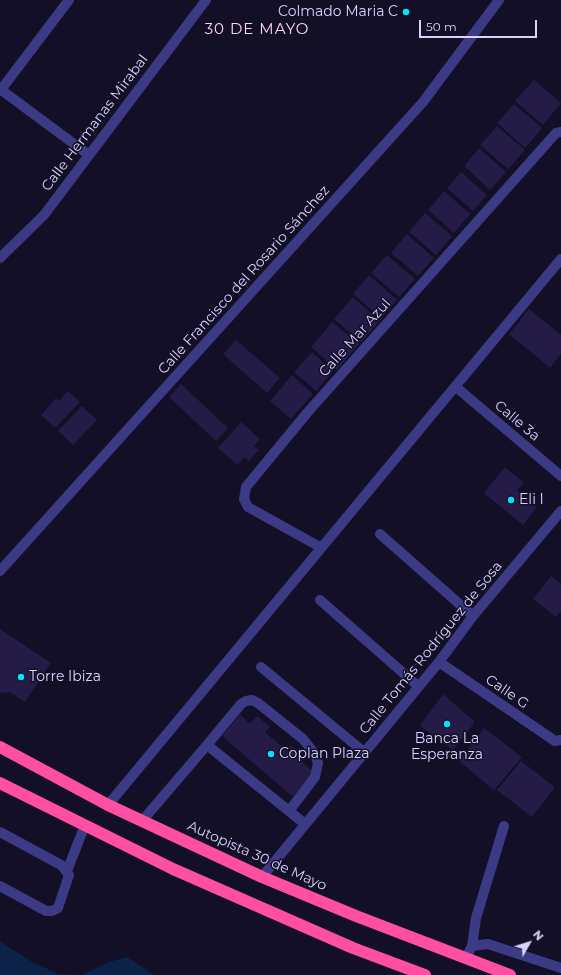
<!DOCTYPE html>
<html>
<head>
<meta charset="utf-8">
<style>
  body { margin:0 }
  #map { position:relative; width:561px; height:975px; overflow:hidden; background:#130f26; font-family:Montserrat,sans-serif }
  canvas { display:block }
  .north { position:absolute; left:509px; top:923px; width:40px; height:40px; -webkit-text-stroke:3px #130f26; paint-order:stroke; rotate:51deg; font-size:11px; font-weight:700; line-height:16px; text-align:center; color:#d9d4ff }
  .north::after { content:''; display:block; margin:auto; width:14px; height:18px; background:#d9d4ff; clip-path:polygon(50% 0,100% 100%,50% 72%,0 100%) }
  .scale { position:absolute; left:419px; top:20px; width:118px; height:18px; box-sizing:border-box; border:2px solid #d9d4ff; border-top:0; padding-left:5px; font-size:12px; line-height:14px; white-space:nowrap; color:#d9d4ff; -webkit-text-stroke:3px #130f26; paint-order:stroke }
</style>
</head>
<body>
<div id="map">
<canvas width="561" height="975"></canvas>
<div class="north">N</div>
<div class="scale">50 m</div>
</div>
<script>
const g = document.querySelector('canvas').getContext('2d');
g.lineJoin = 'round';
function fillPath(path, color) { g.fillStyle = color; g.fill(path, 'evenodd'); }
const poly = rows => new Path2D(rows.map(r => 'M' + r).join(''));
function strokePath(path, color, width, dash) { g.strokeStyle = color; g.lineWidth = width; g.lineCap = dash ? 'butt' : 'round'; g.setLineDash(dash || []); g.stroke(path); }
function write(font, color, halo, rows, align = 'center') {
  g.font = font + ' Montserrat,sans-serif'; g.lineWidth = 3; g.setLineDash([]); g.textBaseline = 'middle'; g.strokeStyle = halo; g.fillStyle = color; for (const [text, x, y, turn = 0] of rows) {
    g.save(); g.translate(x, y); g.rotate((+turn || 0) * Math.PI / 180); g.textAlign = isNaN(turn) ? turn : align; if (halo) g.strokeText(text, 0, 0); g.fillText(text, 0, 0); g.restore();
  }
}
fillPath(poly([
  [0,941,32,962,58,974,82,975,109,962,127,957,154,975,0,975]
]), '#0c2248');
fillPath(poly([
  [534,80,561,103,543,125,515,101],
  [514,104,542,128,525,148,497,123],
  [497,126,525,150,508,169,480,145],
  [479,148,506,172,490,190,464,166],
  [461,172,487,195,473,211,447,188],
  [444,191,470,214,454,233,428,210],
  [425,213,452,236,436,255,409,232],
  [407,234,434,258,418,276,391,253],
  [387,255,415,279,399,297,371,273],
  [369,275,397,300,381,318,353,294],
  [353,297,380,321,361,342,334,319],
  [529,309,561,335,561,354,550,368,509,334],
  [332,322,359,344,337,370,311,347],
  [236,340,280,378,267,393,223,354],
  [312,352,333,371,316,391,294,372],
  [292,375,313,394,291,419,270,401],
  [181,384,228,428,216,441,169,397],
  [68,391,80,402,55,428,41,415,56,398,59,401],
  [82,406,97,420,73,445,58,431],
  [241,422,260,439,254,446,259,450,249,461,245,457,237,465,218,448],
  [505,467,524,483,517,490,537,507,523,525,484,493],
  [551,576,561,584,561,611,556,617,533,599],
  [0,629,51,663,25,702,10,692,0,693],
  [443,694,475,722,453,750,420,726],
  [240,714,250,724,257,716,270,727,265,732,286,750,290,745,305,757,301,761,314,772,293,797,222,736],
  [484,728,522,757,494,790,459,761],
  [521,761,555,787,532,817,497,790]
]), '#241b47');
strokePath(poly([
  [0,89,89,155],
  [0,91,69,0],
  [0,258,44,215,206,0],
  [456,387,561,476],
  [380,534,473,616],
  [320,547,248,507,244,499,246,487,307,413,556,133,561,132],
  [0,571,423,102,499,0],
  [320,600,418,686],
  [439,662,555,741,561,740],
  [261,667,364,752],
  [108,805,561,259],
  [289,811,315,777,318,763,315,754,303,739,258,703,252,700,246,701,241,704,207,745,289,811,305,824],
  [142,821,207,745],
  [0,832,61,865,69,875,58,908,52,911,46,911,0,886],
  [67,871,85,825],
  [262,877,439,662,473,616,561,511],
  [472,946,488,944,561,968],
  [466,958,472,946,476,918,504,826]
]), '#3d3a85', 10);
strokePath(poly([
  [0,747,108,805,262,877,356,916,510,975],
  [0,783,173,869,353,948,425,975]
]), '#ff4fa3', 12);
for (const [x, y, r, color] of [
  [406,12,4,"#00e5ff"],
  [511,500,4,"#00e5ff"],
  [21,677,4,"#00e5ff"],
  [447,724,4,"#00e5ff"],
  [271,754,4,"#00e5ff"]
]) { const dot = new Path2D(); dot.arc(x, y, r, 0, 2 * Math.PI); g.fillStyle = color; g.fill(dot); strokePath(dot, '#130f26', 1.5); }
write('14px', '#d9d4ff', '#130f26', [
  ["Colmado Maria C",398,12,"right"],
  ["Eli I",519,500],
  ["Torre Ibiza",29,677],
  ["Banca La",447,739,"center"],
  ["Esperanza",447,755,"center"],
  ["Coplan Plaza",279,754]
], 'left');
write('14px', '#d9d4ff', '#130f26', [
  ["Calle Hermanas Mirabal",95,123,-53],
  ["Calle Francisco del Rosario Sánchez",244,280,-48],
  ["Calle Mar Azul",355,338,-48],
  ["Calle 3a",517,421,40],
  ["Calle Tomás Rodríguez de Sosa",431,648,-51],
  ["Calle G",507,692,34],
  ["Autopista 30 de Mayo",257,856,24]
]);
g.letterSpacing = '1px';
write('15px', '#ffd6f0', '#130f26', [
  ["30 DE MAYO",257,30]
]);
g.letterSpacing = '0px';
</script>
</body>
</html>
